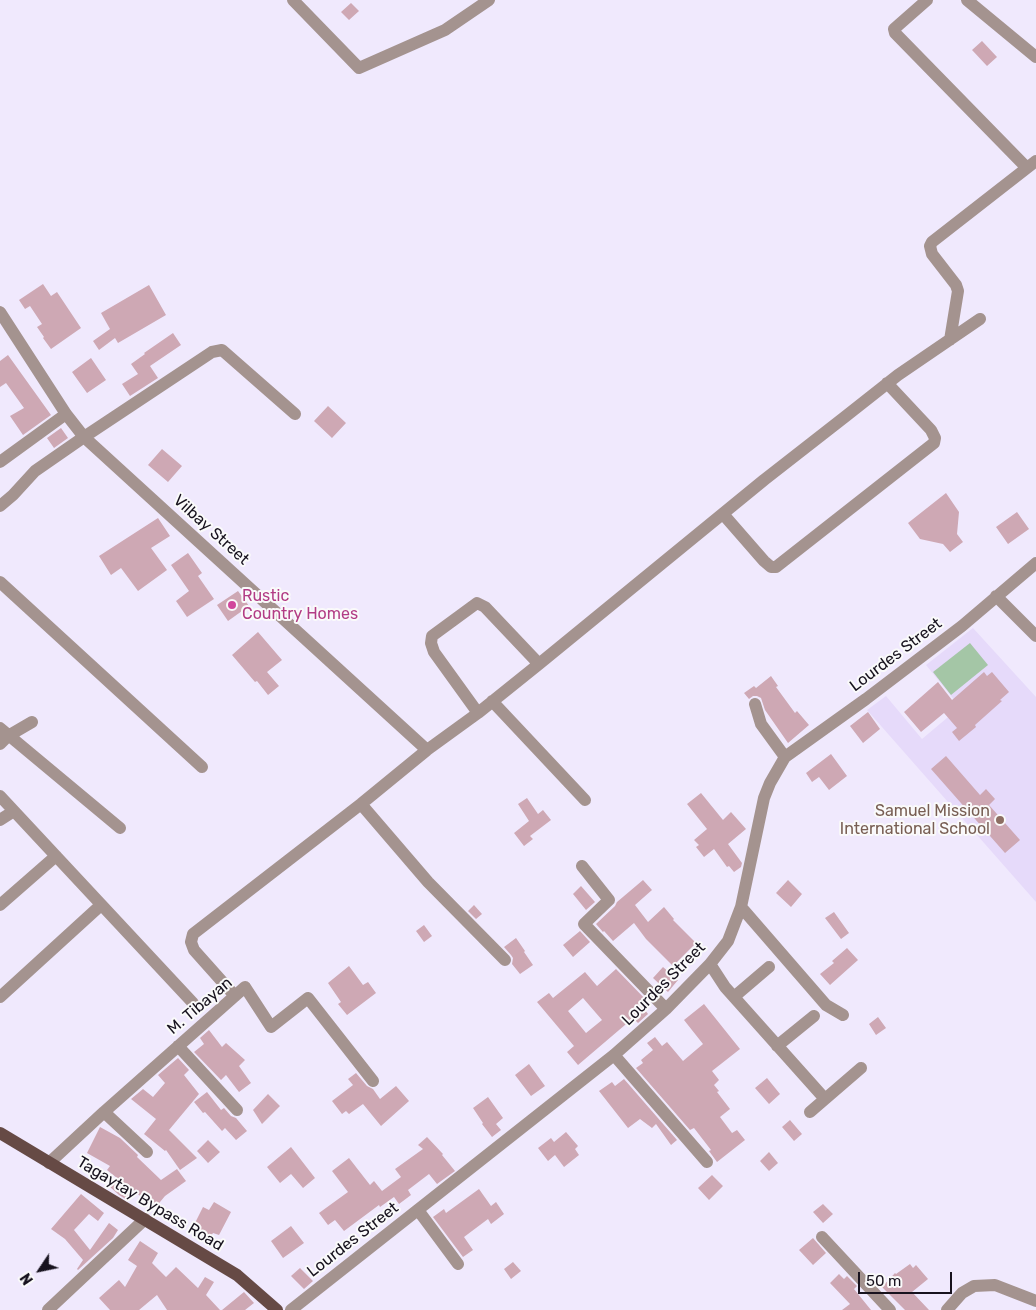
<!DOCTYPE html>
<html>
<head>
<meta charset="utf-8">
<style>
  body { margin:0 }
  #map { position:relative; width:1036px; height:1310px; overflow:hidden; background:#f0e9fd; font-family:Rubik,sans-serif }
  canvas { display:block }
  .north { position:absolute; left:15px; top:1245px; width:50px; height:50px; -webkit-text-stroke:4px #fafafa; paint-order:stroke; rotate:236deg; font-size:14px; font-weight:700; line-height:20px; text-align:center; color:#17121e }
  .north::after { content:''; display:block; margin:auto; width:18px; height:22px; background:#17121e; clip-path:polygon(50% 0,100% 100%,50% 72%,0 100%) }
  .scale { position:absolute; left:858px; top:1272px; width:94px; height:22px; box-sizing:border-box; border:2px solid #17121e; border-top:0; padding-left:6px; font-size:15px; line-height:18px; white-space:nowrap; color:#17121e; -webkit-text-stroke:4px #fafafa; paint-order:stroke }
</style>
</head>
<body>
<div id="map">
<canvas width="1036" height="1310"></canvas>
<div class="north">N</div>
<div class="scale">50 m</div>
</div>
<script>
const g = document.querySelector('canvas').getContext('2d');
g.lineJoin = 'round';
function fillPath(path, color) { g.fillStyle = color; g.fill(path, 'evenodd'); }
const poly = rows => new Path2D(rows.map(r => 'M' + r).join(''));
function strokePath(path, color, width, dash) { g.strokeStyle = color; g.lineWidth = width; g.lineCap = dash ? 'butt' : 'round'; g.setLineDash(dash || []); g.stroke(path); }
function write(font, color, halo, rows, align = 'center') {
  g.font = font + ' Rubik,sans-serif'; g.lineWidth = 4; g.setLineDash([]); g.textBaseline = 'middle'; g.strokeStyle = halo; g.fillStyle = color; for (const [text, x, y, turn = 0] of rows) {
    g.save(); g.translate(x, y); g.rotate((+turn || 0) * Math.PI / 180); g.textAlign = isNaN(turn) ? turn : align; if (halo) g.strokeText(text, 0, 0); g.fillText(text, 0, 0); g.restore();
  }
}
fillPath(poly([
  [973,628,1036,697,1036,902,867,710,886,696,922,739,960,707,926,665]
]), '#e6dafa');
fillPath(poly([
  [970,643,988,665,951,695,933,672]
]), '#a4c6a6');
fillPath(poly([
  [351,3,359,11,349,20,341,12],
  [982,41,997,57,987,66,972,50],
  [43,284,51,296,57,292,81,328,51,349,43,338,44,337,37,327,42,324,30,306,25,309,19,300],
  [149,285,166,315,118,343,115,338,99,350,93,341,110,329,101,313],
  [173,333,181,345,150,366,158,378,130,396,122,384,138,374,131,364,145,354,144,353],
  [8,355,51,415,23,435,10,416,24,408,6,383,0,387,0,361],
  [91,358,106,380,87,393,72,372],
  [328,406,346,423,332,438,314,421],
  [61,428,68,438,54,448,47,438],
  [162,449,182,466,168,482,148,465],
  [946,493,959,512,957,534,963,542,950,552,943,544,920,539,908,523],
  [1017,512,1029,529,1008,544,996,527],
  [158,518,170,536,151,548,167,570,138,591,121,568,111,575,99,556],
  [188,553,202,573,198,576,214,599,187,617,176,601,189,591,171,565],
  [238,591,249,606,228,621,217,605],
  [258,632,282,660,267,672,279,686,268,695,257,681,255,682,232,655],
  [984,672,987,676,992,672,1009,692,1000,700,1002,701,975,725,976,727,959,741,952,732,957,728,944,713,921,732,904,712,938,682,952,700],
  [771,676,778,686,776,687,795,713,797,711,809,725,788,743,765,710,761,698,757,696,753,696,749,699,744,693,754,686,756,688],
  [868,712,880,729,863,743,850,726],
  [831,754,847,776,829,790,819,777,812,782,806,773],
  [946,756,980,795,986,789,995,799,989,805,1020,840,1005,853,931,769],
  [701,793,723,820,731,812,746,829,728,844,742,863,741,867,734,872,729,866,727,867,714,849,704,857,696,847,699,845,694,840,707,829,687,804],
  [527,798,538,814,543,810,551,820,530,836,533,839,524,846,514,833,529,821,518,804],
  [643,880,652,890,635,905,648,922,664,907,674,919,673,920,696,943,673,966,646,939,634,923,613,941,604,931,603,932,596,924,615,906,617,902],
  [788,880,802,894,791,907,776,893],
  [581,886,595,902,586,910,573,894],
  [474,905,482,914,476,919,468,911],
  [834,912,849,933,841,939,825,918],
  [424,925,432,936,424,942,416,931],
  [580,931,590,942,573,957,563,945],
  [516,938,525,951,524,952,533,965,520,974,512,964,513,958,511,955,504,947],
  [847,948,858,960,830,985,820,974,834,963,832,961],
  [349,966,363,985,368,982,376,993,347,1015,338,1004,341,1002,328,983],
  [663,967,678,980,668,992,653,978],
  [616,969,651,1005,645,1010,648,1014,638,1023,636,1021,635,1022,632,1019,578,1065,567,1052,574,1046,537,1002,549,993,553,998,585,972,597,986],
  [583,998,602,1020,586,1033,568,1011],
  [704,1004,740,1049,712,1071,719,1080,714,1085,719,1091,717,1092,730,1109,720,1117,732,1133,737,1130,745,1140,717,1162,709,1151,711,1150,694,1128,690,1130,636,1068,643,1063,641,1060,653,1050,647,1043,655,1037,662,1046,667,1042,683,1061,703,1044,684,1020],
  [878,1017,886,1028,876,1035,869,1024],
  [209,1030,222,1047,226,1043,245,1060,239,1066,251,1083,239,1092,226,1075,221,1080,194,1052,204,1044,200,1038],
  [178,1058,189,1070,184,1075,199,1094,169,1130,197,1158,180,1170,166,1150,165,1151,144,1134,156,1119,131,1099,143,1089,153,1097,165,1083,158,1075],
  [529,1064,545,1086,531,1096,515,1075],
  [356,1073,367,1086,373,1089,380,1099,396,1086,409,1101,381,1126,363,1104,349,1114,346,1111,342,1114,332,1101,353,1085,348,1079],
  [767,1078,780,1094,769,1104,755,1088],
  [624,1079,677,1140,671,1145,656,1124,652,1128,640,1119,628,1128,599,1091,612,1082,615,1086],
  [207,1092,221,1110,224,1108,231,1116,236,1118,247,1131,236,1140,225,1128,222,1131,205,1112,203,1113,194,1102],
  [268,1094,280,1106,262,1124,253,1110],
  [488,1097,503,1118,496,1124,501,1130,492,1137,482,1124,483,1123,473,1108],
  [790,1120,802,1134,794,1141,782,1127],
  [100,1127,120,1138,138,1155,137,1157,161,1180,177,1169,186,1181,165,1196,155,1208,134,1191,127,1200,119,1195,110,1187,117,1178,107,1170,110,1166,87,1153],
  [566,1132,578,1146,575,1149,579,1155,564,1167,555,1155,548,1161,538,1148,551,1138,554,1142],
  [427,1137,443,1154,442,1155,455,1171,437,1184,429,1174,408,1190,411,1195,399,1204,394,1197,380,1207,379,1205,344,1231,335,1220,328,1225,319,1213,348,1192,332,1171,349,1158,370,1185,374,1181,382,1191,401,1177,395,1169,423,1149,418,1145],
  [208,1140,220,1152,208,1163,197,1151],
  [291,1147,315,1178,303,1188,291,1174,280,1183,267,1167],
  [769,1152,778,1163,769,1171,760,1161],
  [712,1175,723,1186,709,1200,698,1188],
  [479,1189,491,1206,496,1202,504,1214,491,1224,488,1219,464,1237,473,1250,463,1257,433,1217,444,1209,446,1213],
  [81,1194,104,1213,98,1221,89,1214,74,1230,90,1250,109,1223,118,1230,113,1238,78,1270,77,1269,83,1260,65,1239,51,1229],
  [214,1202,231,1212,219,1235,213,1233,209,1239,194,1231,198,1225,195,1223,203,1207,209,1210],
  [823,1204,833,1214,823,1223,813,1212],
  [291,1226,304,1243,283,1258,271,1241],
  [813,1238,826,1253,813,1265,799,1250],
  [140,1241,158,1253,152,1263,166,1277,176,1267,198,1288,205,1277,214,1282,206,1295,220,1310,167,1310,157,1295,139,1310,110,1310,99,1298,119,1280,125,1287,137,1266,128,1260],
  [513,1262,521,1271,511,1279,504,1269],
  [910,1264,913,1268,916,1265,928,1279,912,1292,929,1310,905,1310,882,1287,895,1273,896,1274],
  [300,1268,313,1281,304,1289,291,1276],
  [839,1274,844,1279,847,1276,857,1286,854,1289,871,1310,842,1310,850,1304,830,1283],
  [244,1292,254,1303,245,1310,222,1310]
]), '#cea8b4');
strokePath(poly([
  [293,0,359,68,445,30,489,0],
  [927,0,894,29,895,33,1027,168],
  [967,0,1036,57],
  [0,312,66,414,84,437,427,750],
  [950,340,958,291,956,285,932,254,930,246,932,242,1036,161],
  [0,462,66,414],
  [0,506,13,495,35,471,84,437,212,352,222,350,295,414],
  [723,514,764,561,771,567,776,567,934,443,935,438,931,430,887,383],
  [0,582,202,767],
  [996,596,1036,636],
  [492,701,585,800],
  [755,704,761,724,785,757],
  [478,713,434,652,431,643,432,636,477,603,485,607,539,664],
  [0,728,120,828],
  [0,744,8,736,32,722],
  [0,796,193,1003],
  [361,804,428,882,505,960],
  [0,820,14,811],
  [582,866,609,900,584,924,666,1009],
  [0,905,56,856],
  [741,907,826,1005,843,1015],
  [710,964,725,987,825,1099],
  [235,996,194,950,191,942,193,934,361,804,427,750,478,713,539,664,764,480,846,416,898,375,980,319],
  [735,996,769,967],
  [0,997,101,905],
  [178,1046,237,1110],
  [777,1046,814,1016],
  [614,1055,707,1162],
  [104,1112,147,1152],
  [810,1112,861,1068],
  [49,1163,104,1112,245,987,271,1027,308,998,373,1081],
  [418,1210,458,1264],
  [822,1237,890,1310],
  [48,1310,145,1219],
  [291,1310,614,1055,666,1009,710,964,728,941,741,907,764,798,770,783,785,757,866,699,962,626,1036,563],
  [947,1310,962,1293,974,1286,995,1285,1036,1301]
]), '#a4938f', 12);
strokePath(poly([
  [0,1133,237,1275,277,1310]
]), '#664a45', 12);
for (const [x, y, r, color] of [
  [232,605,5,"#d1479c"],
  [1000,820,5,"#8d6e63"]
]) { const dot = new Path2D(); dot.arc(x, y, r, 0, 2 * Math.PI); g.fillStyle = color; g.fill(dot); strokePath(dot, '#fafafa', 2); }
write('16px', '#17121e', '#fafafa', [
  ["Vilbay Street",211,530,42],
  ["Lourdes Street",896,655,-37],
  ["Lourdes Street",664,984,-45],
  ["M. Tibayan",200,1006,-40],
  ["Tagaytay Bypass Road",150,1204,31],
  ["Lourdes Street",353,1240,-38]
]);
write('16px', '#b23c85', '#fafafa', [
  ["Rustic",242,596],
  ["Country Homes",242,614]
], 'left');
write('16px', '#785e54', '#fafafa', [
  ["Samuel Mission",990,811],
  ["International School",990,829]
], 'right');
</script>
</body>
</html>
